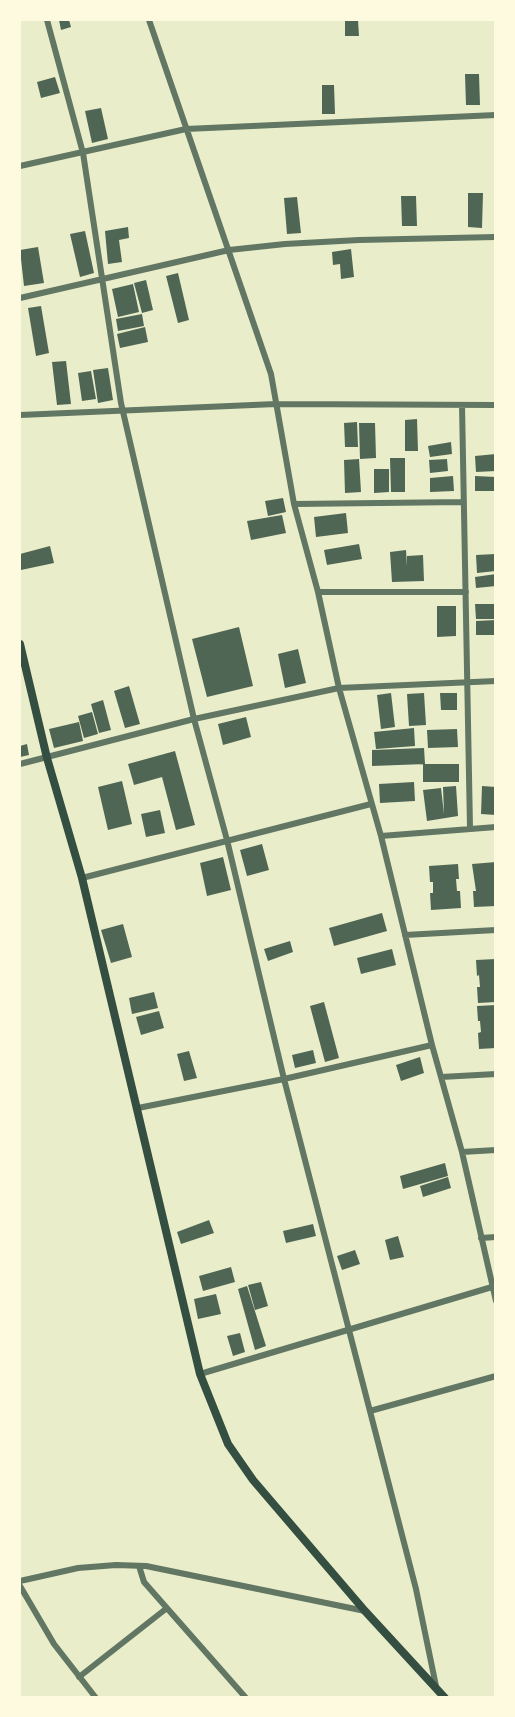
<!DOCTYPE html>
<html>
<head>
<meta charset="utf-8">
<style>
  body { margin:0 }
  #map { position:relative; width:515px; height:1717px; overflow:hidden; background:#e9edc9; font-family:Helvetica,sans-serif }
  canvas { display:block }
  .frame { position:absolute; inset:0; border:21px solid #fefae0; pointer-events:none }
</style>
</head>
<body>
<div id="map">
<canvas width="515" height="1717"></canvas>
<div class="frame"></div>
</div>
<script>
const g = document.querySelector('canvas').getContext('2d');
g.lineJoin = 'round';
function fillPath(path, color) { g.fillStyle = color; g.fill(path, 'evenodd'); }
const poly = rows => new Path2D(rows.map(r => 'M' + r).join(''));
function strokePath(path, color, width, dash) { g.strokeStyle = color; g.lineWidth = width; g.lineCap = dash ? 'butt' : 'round'; g.setLineDash(dash || []); g.stroke(path); }
fillPath(poly([
  [59,20,69,20,71,27,61,30],
  [345,20,358,20,359,36,345,36],
  [465,74,479,74,480,105,466,105],
  [55,77,60,93,41,98,37,82],
  [322,85,334,85,335,114,322,114],
  [101,108,108,139,92,143,85,111],
  [468,193,483,193,482,228,468,227],
  [401,196,416,196,417,226,402,226],
  [297,197,301,233,287,234,284,198],
  [128,227,129,238,119,240,122,262,108,264,105,231],
  [85,231,94,273,80,277,70,234],
  [38,247,44,283,24,286,20,250],
  [351,249,354,277,341,279,340,264,333,265,332,252],
  [178,273,189,320,178,323,166,276],
  [146,280,153,310,142,313,134,283],
  [133,284,139,312,118,317,112,289],
  [41,306,49,353,36,356,28,308],
  [142,314,144,326,118,331,116,319],
  [145,327,148,342,120,348,117,334],
  [66,361,71,404,57,405,52,362],
  [108,368,113,400,98,403,93,370],
  [91,371,96,399,82,401,78,373],
  [417,419,418,451,405,451,405,420],
  [357,422,358,447,345,447,344,423],
  [359,423,375,423,376,458,360,459],
  [451,442,452,454,430,457,428,446],
  [496,454,496,471,476,472,475,456],
  [390,458,405,458,405,492,391,492],
  [359,459,361,492,345,493,344,460],
  [447,459,448,471,430,473,429,460],
  [374,469,389,469,389,492,374,493],
  [453,476,454,491,430,492,430,478],
  [475,476,496,477,496,491,475,491],
  [283,498,286,512,268,516,265,501],
  [346,513,348,533,316,537,314,517],
  [282,515,286,533,251,540,247,521],
  [359,544,362,559,327,565,324,550],
  [50,546,54,563,21,570,20,554],
  [406,550,407,566,407,556,423,555,424,581,392,582,390,552],
  [496,554,496,571,477,573,476,555],
  [496,574,496,586,476,588,475,577],
  [475,604,496,604,496,619,476,619],
  [437,606,456,606,456,636,437,637],
  [496,620,496,635,476,635,476,621],
  [239,627,253,686,207,697,192,639],
  [298,649,306,683,285,688,278,654],
  [129,686,140,724,125,728,114,691],
  [391,693,395,727,381,729,377,695],
  [424,693,426,725,409,726,407,694],
  [440,693,457,693,457,710,441,710],
  [103,700,111,730,99,733,91,704],
  [92,712,98,734,84,738,78,716],
  [246,717,251,737,223,745,218,724],
  [79,722,83,741,54,748,49,729],
  [414,728,415,746,376,749,374,732],
  [457,729,458,747,428,748,427,730],
  [27,744,29,755,20,757,20,746],
  [424,748,425,764,372,766,372,750],
  [175,751,195,825,176,830,162,777,134,785,128,764],
  [423,764,459,764,459,782,423,782],
  [122,781,132,824,108,830,98,787],
  [414,782,415,801,380,803,379,784],
  [456,786,458,816,427,821,423,790,441,788,444,814,443,787],
  [482,786,496,787,496,815,481,814],
  [160,810,165,833,146,837,141,814],
  [262,844,269,870,247,876,240,850],
  [223,857,231,890,207,896,200,863],
  [496,862,496,906,474,907,473,891,476,891,472,864],
  [458,864,459,879,456,879,457,891,460,891,461,908,431,910,430,893,433,893,433,882,430,882,429,866],
  [382,913,387,931,334,946,329,928],
  [123,924,132,957,111,963,101,930],
  [290,941,293,952,268,961,264,949],
  [392,949,396,965,361,974,357,958],
  [496,959,496,1002,478,1003,477,987,480,987,479,975,477,976,476,960],
  [154,992,158,1008,132,1014,129,998],
  [324,1002,339,1058,325,1062,310,1006],
  [496,1005,496,1048,479,1049,478,1033,481,1032,480,1021,478,1021,477,1006],
  [159,1011,164,1028,141,1035,136,1017],
  [313,1050,316,1063,295,1068,292,1055],
  [189,1051,197,1078,184,1081,177,1054],
  [420,1057,424,1073,401,1081,396,1065],
  [445,1163,448,1176,403,1189,400,1176],
  [448,1177,451,1188,423,1197,420,1186],
  [209,1220,214,1233,181,1244,177,1232],
  [313,1224,316,1236,286,1243,283,1231],
  [398,1236,404,1257,390,1260,385,1240],
  [355,1250,360,1264,342,1270,337,1256],
  [231,1267,235,1282,203,1291,199,1276],
  [261,1282,268,1306,255,1310,248,1285],
  [247,1286,266,1346,255,1350,238,1289],
  [216,1294,221,1314,198,1319,194,1299],
  [240,1333,245,1352,233,1356,227,1336]
]), '#4f6655');
strokePath(poly([
  [47,20,83,153,121,403,194,719,227,840,284,1079,416,1589,436,1686],
  [149,20,271,374,294,504,318,592,339,688,381,836,432,1045,462,1152,496,1301],
  [20,166,186,129,496,115],
  [20,298,229,250,285,244,359,240,496,237],
  [462,405,470,828],
  [20,415,276,404,496,405],
  [294,504,464,502],
  [318,592,466,592],
  [20,764,194,719,339,688,496,681],
  [381,836,496,827],
  [82,878,371,804],
  [405,935,496,930],
  [441,1077,496,1074],
  [138,1108,284,1079,432,1045],
  [462,1152,496,1150],
  [481,1238,496,1237],
  [200,1374,492,1287],
  [370,1411,496,1376],
  [139,1566,144,1582,246,1698],
  [20,1581,78,1568,116,1565,146,1566,365,1611],
  [20,1586,54,1644,96,1698],
  [79,1677,167,1608]
]), '#617663', 6);
strokePath(poly([
  [20,644,47,758,82,878,200,1374,228,1444,253,1480,365,1611,445,1698]
]), '#344e41', 8);
</script>
</body>
</html>
